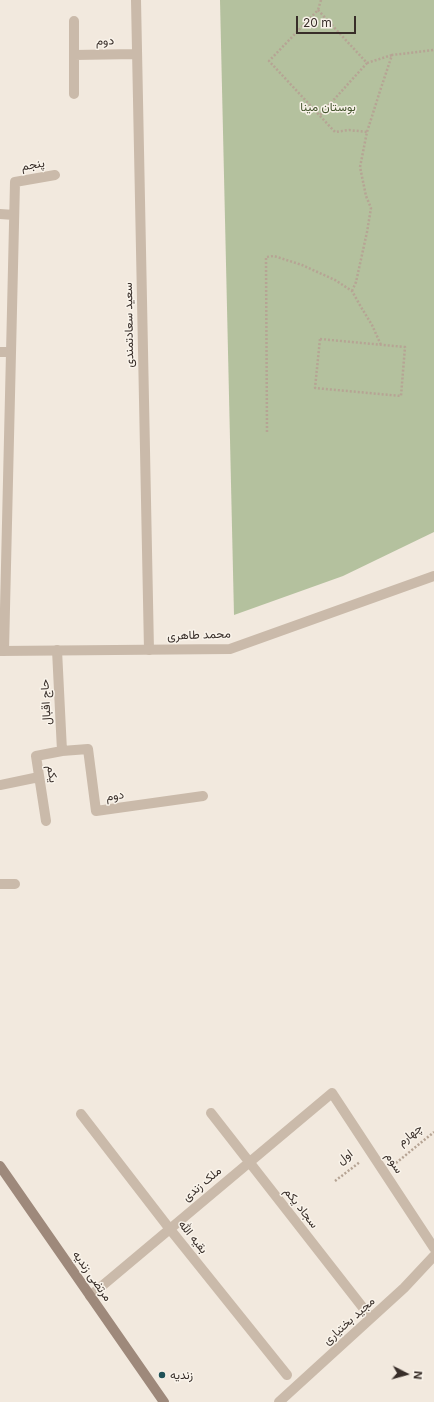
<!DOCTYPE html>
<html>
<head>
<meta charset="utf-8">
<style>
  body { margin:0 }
  #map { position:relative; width:434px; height:1402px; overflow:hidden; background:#f2e9de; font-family:Inter,sans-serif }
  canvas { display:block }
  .north { position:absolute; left:386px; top:1354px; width:40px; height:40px; -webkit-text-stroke:3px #f9f3ea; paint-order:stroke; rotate:96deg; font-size:11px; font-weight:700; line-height:16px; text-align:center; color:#382e29 }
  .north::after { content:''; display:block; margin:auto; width:14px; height:18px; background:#382e29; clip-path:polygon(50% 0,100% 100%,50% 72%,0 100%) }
  .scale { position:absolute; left:296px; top:16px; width:60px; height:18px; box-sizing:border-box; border:2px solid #382e29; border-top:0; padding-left:5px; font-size:12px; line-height:14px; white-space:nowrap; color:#382e29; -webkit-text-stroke:3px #f9f3ea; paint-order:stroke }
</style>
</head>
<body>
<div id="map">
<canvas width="434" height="1402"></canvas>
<div class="north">N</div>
<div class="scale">20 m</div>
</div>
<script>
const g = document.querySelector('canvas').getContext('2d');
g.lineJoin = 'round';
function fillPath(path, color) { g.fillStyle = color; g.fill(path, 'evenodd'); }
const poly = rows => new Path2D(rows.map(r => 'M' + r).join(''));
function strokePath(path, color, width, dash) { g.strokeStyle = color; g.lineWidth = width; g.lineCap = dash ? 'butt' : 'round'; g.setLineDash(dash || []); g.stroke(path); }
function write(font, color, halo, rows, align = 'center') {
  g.font = font + ' Inter,Vazirmatn,sans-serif'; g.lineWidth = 3; g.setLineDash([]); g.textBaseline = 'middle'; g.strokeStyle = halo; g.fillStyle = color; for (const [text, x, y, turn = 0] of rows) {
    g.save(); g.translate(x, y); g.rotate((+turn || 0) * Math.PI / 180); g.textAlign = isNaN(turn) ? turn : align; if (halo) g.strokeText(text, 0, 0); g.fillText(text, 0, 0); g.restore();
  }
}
fillPath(poly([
  [220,0,434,0,434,532,343,576,234,615]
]), '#b4c19e');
strokePath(poly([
  [321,0,318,10,269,61,335,132,349,130,367,132],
  [318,10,367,63,320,115],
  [367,63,392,55],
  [352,291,356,282,367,232,371,208,366,196,360,167,367,132,380,91,392,55,434,50],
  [320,339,405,347,401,396,315,388,320,339],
  [267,432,266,257,274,256,302,265,335,280,352,291,361,307,372,325,381,345],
  [396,1163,434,1132],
  [335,1181,360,1162]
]), '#b6a494', 2.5, [2, 2]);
strokePath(poly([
  [136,0,149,650],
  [74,21,74,55,137,54],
  [74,55,74,94],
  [0,214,14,215],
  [0,352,11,352],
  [57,650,62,751],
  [4,651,15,182,55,175],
  [0,785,39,777],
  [46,821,36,756,62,751,88,749,96,811,203,796],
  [0,884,15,884],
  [211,1113,371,1318],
  [81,1114,169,1228,287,1375],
  [90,1296,332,1093,434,1248],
  [279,1402,404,1288,434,1256]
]), '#cabaaa', 10);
strokePath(poly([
  [0,651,230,649,434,576]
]), '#cabaaa', 10);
strokePath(poly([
  [0,1166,164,1402]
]), '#9e897b', 10);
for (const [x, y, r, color] of [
  [162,1375,4,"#205258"]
]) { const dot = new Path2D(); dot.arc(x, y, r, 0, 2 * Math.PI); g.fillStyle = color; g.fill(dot); strokePath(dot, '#f9f3ea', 1.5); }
write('12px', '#382e29', '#f9f3ea', [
  ["دوم",105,41,-1],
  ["پنجم",33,165,-10],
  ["سعید سعادتمندی",129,325,-91],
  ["محمد طاهری",199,635,-2],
  ["حاج اقبال",46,702,-93],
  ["یکم",52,774,81],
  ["دوم",115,796,-8],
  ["چهارم",410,1135,-39],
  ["اول",345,1157,-37],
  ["سوم",394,1163,57],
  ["ملک زندی",202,1184,-40],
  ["سجاد یکم",301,1208,52],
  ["بقیه الله",193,1237,51],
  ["مرتضی زندیه",92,1276,55],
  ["مجید بختیاری",349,1321,-42]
]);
write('12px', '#45552e', '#f9f3ea', [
  ["بوستان مینا",328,107]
]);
write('12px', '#382e29', '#f9f3ea', [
  ["زندیه",170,1375]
], 'left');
</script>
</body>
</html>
